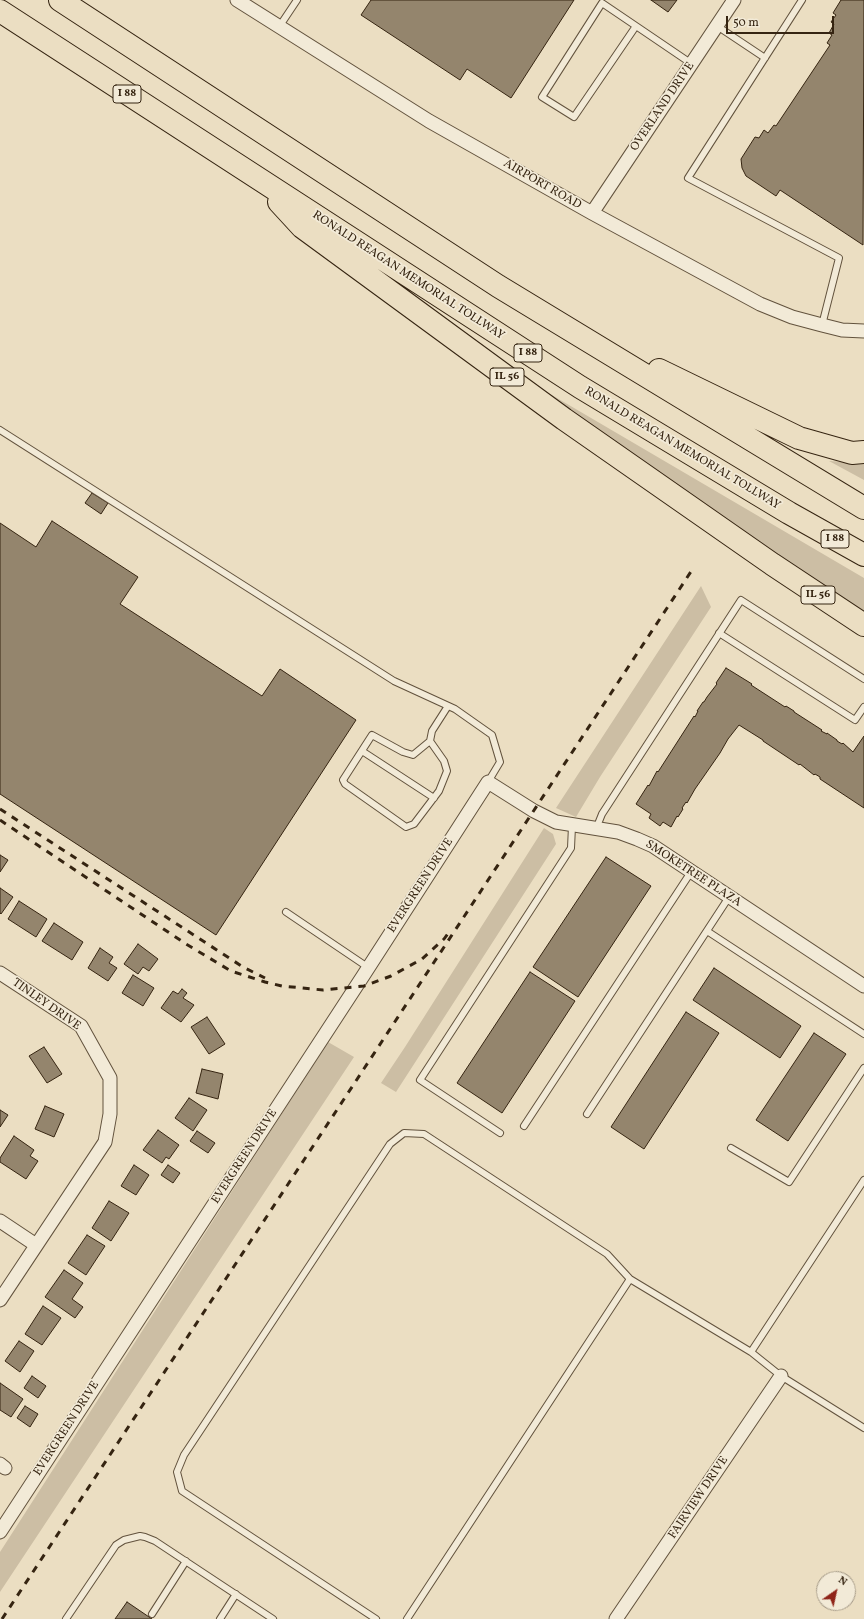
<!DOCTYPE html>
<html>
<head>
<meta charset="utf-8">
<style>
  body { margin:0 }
  #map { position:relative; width:864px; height:1619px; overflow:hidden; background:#ebdec2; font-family:Vollkorn,serif }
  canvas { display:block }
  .north { position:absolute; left:816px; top:1571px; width:40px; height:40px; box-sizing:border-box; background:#f2ead7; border:1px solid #a69b88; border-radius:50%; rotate:34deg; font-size:11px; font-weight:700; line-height:16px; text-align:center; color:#352411 }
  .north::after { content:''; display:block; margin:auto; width:14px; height:18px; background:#8f2418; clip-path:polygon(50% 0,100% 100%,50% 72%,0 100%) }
  .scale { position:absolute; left:726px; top:16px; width:108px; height:18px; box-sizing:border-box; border:2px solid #352411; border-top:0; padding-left:5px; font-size:12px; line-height:14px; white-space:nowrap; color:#352411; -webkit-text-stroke:3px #f2ead7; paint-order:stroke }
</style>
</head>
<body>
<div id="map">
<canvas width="864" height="1619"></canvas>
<div class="north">N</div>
<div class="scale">50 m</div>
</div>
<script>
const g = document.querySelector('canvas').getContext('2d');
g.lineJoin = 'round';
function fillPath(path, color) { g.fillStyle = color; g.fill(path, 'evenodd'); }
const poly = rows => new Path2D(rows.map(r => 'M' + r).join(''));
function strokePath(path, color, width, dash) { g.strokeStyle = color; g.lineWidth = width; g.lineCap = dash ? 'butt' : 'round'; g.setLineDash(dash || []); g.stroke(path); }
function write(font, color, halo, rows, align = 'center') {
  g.font = font + ' Vollkorn,serif'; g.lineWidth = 3.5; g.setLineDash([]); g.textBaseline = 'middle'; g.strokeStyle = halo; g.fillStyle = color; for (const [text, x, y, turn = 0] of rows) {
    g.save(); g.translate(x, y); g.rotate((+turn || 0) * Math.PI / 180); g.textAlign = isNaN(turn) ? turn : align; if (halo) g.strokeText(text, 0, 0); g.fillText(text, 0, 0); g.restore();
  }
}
fillPath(poly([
  [545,391,864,578,864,612,789,562,544,393],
  [829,461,864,463,864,480],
  [701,586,711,607,600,777,576,817,556,808],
  [544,828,553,834,556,844,396,1092,381,1083,405,1047],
  [328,1042,354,1057,0,1592,0,1552]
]), '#ccbea4');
const building = poly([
  [371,0,574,0,511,98,467,69,460,80,361,15,371,0],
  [651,0,677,0,668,12,651,0],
  [841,0,864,0,863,245,780,190,776,196,746,176,742,168,741,159,755,137,759,138,764,130,768,133,774,125,776,126,830,45,827,43,832,35,829,33,834,24,831,22,836,15,833,13,841,0],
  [92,493,108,503,101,514,85,503,92,493],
  [52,521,138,577,120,604,262,696,280,669,356,720,216,935,0,794,0,523,36,547,52,521],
  [726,668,752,684,751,685,785,707,786,706,794,711,794,712,822,730,821,731,827,734,827,733,837,740,837,741,842,744,843,743,853,752,864,736,864,808,820,779,820,777,815,774,814,775,800,764,799,765,763,741,763,740,739,725,728,739,720,753,695,789,687,803,686,802,682,808,683,809,678,817,677,816,671,827,663,822,660,826,649,818,651,814,636,804,648,785,649,786,657,771,658,772,694,716,695,717,698,711,697,711,703,702,704,702,707,697,717,684,716,683,726,668],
  [0,855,8,860,0,872,0,855],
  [606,857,651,886,578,997,533,967,606,857],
  [0,888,13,897,1,914,0,913,0,888],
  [19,901,47,919,36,937,8,919,19,901],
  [54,923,83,942,72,960,42,941,54,923],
  [138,944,158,959,149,971,143,967,138,974,124,964,138,944],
  [100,948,113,957,109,963,117,968,108,981,88,968,100,948],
  [714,968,801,1026,780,1058,693,1000,714,968],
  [530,972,575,1001,502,1113,457,1083,530,972],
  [133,975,154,988,143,1006,122,993,133,975],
  [182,989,187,993,183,998,194,1005,181,1022,161,1008,173,991,178,994,182,989],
  [686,1012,719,1033,644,1149,611,1127,686,1012],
  [207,1017,225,1044,209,1054,191,1027,207,1017],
  [814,1033,846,1054,788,1141,756,1120,814,1033],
  [44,1047,62,1074,47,1083,29,1056,44,1047],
  [202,1069,223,1074,218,1099,196,1093,202,1069],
  [189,1098,207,1110,193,1131,175,1118,189,1098],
  [45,1106,64,1114,54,1137,35,1129,45,1106],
  [0,1110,8,1115,0,1127,0,1110],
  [158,1130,179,1145,169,1159,166,1157,162,1163,143,1150,158,1130],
  [197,1131,215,1143,208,1153,190,1141,197,1131],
  [14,1136,34,1150,30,1156,38,1161,26,1179,0,1162,0,1158,14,1136],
  [134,1165,149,1175,136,1195,121,1186,134,1165],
  [168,1165,180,1173,173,1183,161,1175,168,1165],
  [109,1201,129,1213,111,1241,92,1228,109,1201],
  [87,1235,105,1246,86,1275,68,1263,87,1235],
  [64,1270,83,1283,72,1299,83,1307,75,1318,45,1297,64,1270],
  [43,1306,61,1318,42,1345,25,1334,43,1306],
  [19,1341,34,1351,20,1372,5,1361,19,1341],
  [32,1376,46,1386,38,1398,24,1388,32,1376],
  [0,1383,23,1399,11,1417,0,1410,0,1383],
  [25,1406,38,1414,30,1427,17,1418,25,1406],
  [127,1602,152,1619,115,1619,127,1602]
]);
fillPath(building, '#94856d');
strokePath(building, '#352411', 1);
const lane = poly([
  [802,0,688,178,839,258,822,325],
  [636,26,574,117,542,97,602,3,636,26,692,64],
  [717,26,765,58],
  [279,27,297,0],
  [0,430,394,681,455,709,492,735,500,762,488,782],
  [719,633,855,720,864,707],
  [430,741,444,761,447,771,439,791,414,824,406,827,345,784,343,780,372,735,403,752,413,755,430,741,432,731,448,706],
  [362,751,434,798],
  [596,829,602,814,741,600,864,679],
  [286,912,369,968],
  [707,931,864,1034],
  [587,1114,729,897],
  [524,1126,691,872],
  [500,1133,420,1080,571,848,572,826],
  [731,1148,789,1182,864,1068],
  [864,1180,751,1352,781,1376,864,1428],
  [152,1614,186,1561],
  [66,1619,116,1545,124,1540,140,1536,145,1537,155,1541,273,1619],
  [220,1619,236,1594],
  [376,1619,182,1491,177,1472,184,1455,390,1144,404,1133,424,1134,607,1254,630,1279,751,1352],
  [407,1619,630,1279]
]);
const street = poly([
  [237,0,429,121,592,213,760,304,792,317,822,325,842,330,864,331],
  [592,213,734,0],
  [0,973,81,1026,110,1078,110,1114,105,1142,0,1300],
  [0,1221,36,1245],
  [0,1464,5,1468],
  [0,1532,363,976,488,782,534,811,556,822,618,832,637,839,653,846,864,986],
  [616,1619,781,1376]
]);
const highway = poly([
  [60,0,498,286,864,508],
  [0,11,580,387,789,513,864,555],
  [279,202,302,227,564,419,772,564,864,625],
  [659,370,799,438,852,453,864,452]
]);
strokePath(lane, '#62523d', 8);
strokePath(street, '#62523d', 15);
strokePath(highway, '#352411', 24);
strokePath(lane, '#f2ead7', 6);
strokePath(street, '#f2ead7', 13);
strokePath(highway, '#ebdec2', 22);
strokePath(poly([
  [0,809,243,967,265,978],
  [0,820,186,944,231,971,265,982,282,986,323,990,364,986,391,976,422,959,444,939,449,932],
  [2,1619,694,567]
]), '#352411', 3, [7, 7]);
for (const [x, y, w] of [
  [127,94,28],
  [528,353,28],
  [507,377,34],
  [835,539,28],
  [818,595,34]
]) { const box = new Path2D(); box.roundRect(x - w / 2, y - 9, w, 18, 3); g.fillStyle = '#f2ead7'; g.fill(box); strokePath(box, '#352411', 1); }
write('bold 11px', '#352411', null, [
  ["I 88",127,94],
  ["I 88",528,353],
  ["IL 56",507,377],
  ["I 88",835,539],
  ["IL 56",818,595]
]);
write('12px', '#352411', '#f2ead7', [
  ["OVERLAND DRIVE",663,107,-56],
  ["AIRPORT ROAD",542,185,30],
  ["RONALD REAGAN MEMORIAL TOLLWAY",408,276,33],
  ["RONALD REAGAN MEMORIAL TOLLWAY",682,449,31],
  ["SMOKETREE PLAZA",693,874,33],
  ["EVERGREEN DRIVE",421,886,-57],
  ["TINLEY DRIVE",46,1005,35],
  ["EVERGREEN DRIVE",245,1157,-57],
  ["EVERGREEN DRIVE",67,1429,-57],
  ["FAIRVIEW DRIVE",699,1498,-56]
]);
</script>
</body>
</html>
